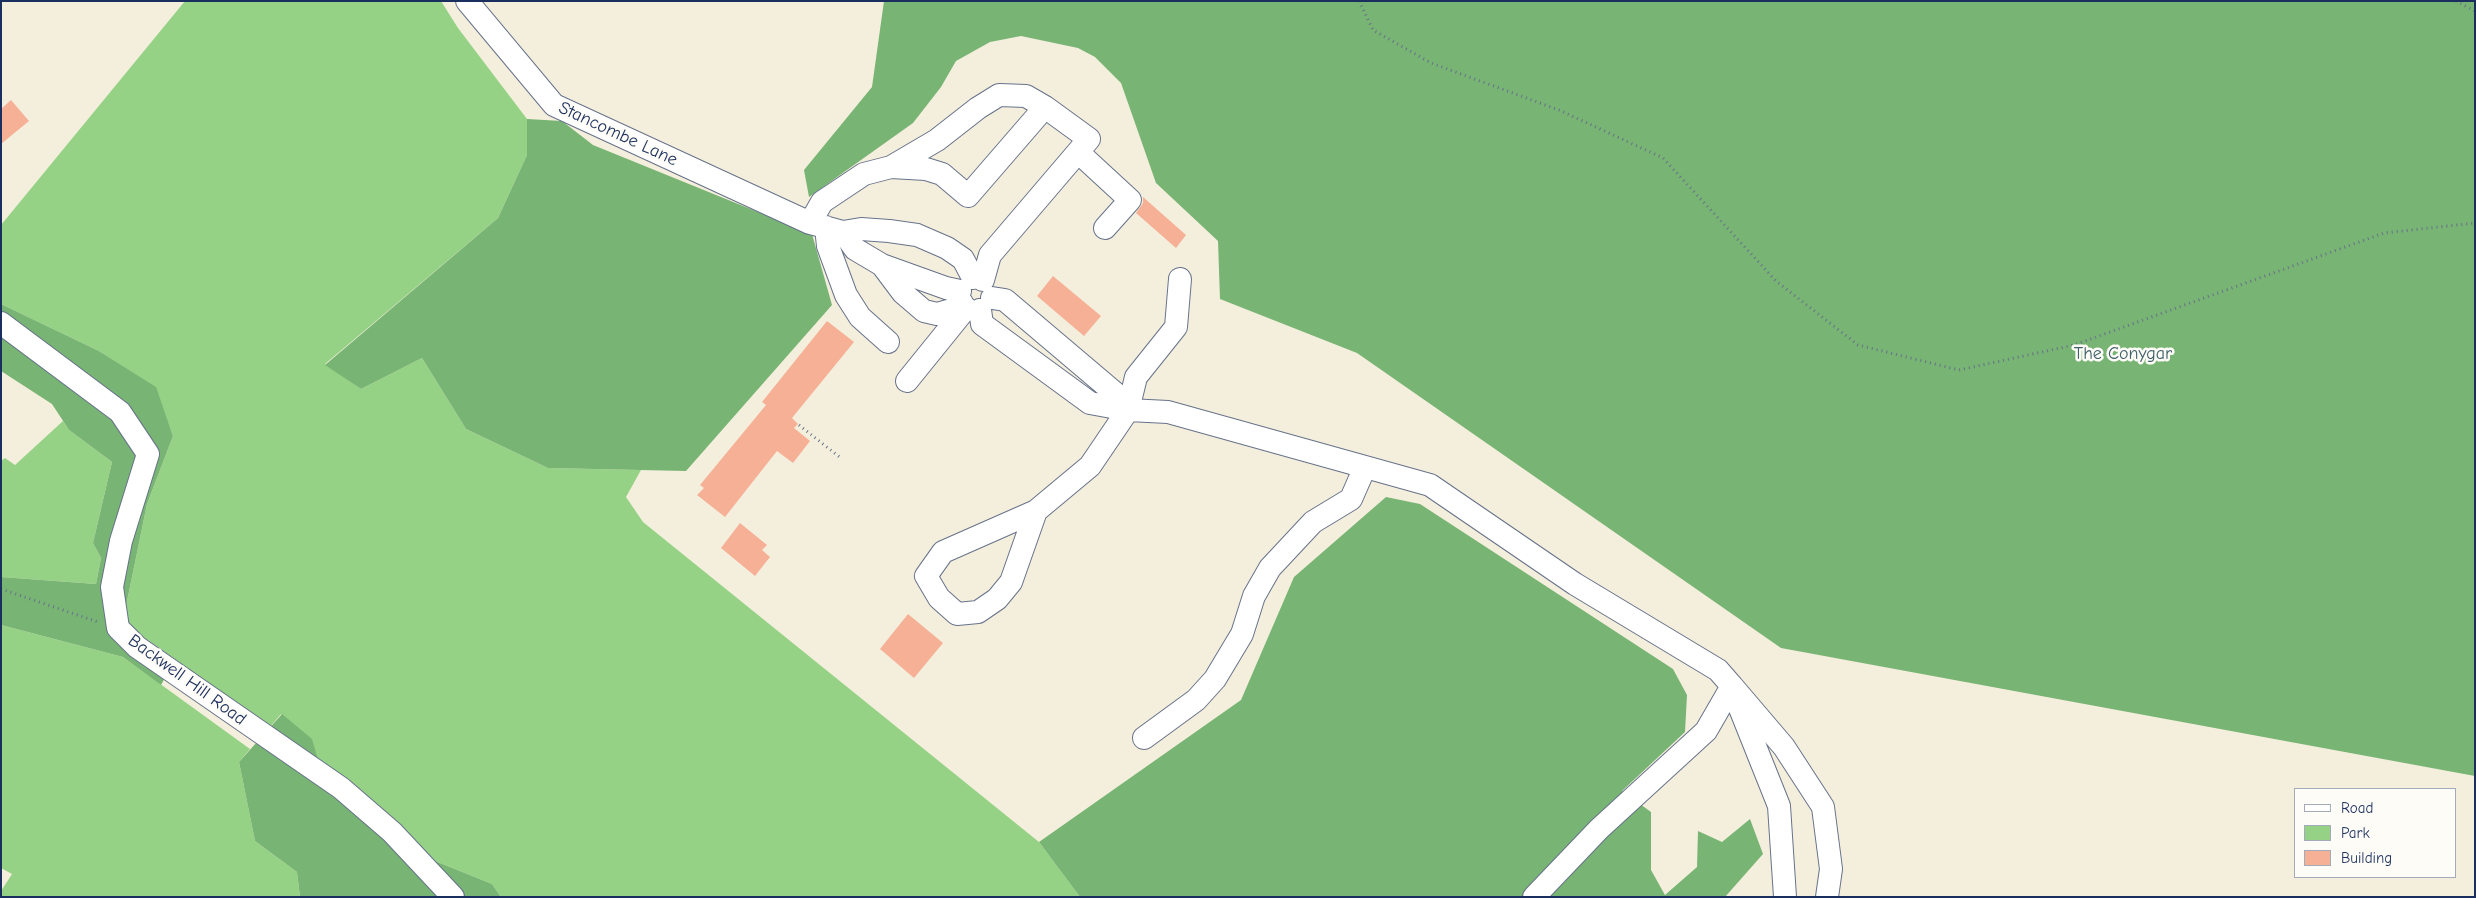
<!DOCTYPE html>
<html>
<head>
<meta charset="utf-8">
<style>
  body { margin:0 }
  #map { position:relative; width:2476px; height:898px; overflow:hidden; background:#f4efdd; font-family:"Comic Neue",sans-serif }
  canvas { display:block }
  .frame { position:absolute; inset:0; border:2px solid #1b2f5e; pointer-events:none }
  .legend { position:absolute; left:2294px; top:788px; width:162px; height:90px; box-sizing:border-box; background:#fdfcf7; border:1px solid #a3aaba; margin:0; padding:6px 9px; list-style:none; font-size:15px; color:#1b2f5e }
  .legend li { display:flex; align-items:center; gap:10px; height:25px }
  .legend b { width:25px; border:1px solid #a3aaba }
</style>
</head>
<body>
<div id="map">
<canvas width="2476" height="898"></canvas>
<div class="frame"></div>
<ul class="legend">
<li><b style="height:6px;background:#fff"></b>Road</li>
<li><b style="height:14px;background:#96d286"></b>Park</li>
<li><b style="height:14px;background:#f5b096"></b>Building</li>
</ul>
</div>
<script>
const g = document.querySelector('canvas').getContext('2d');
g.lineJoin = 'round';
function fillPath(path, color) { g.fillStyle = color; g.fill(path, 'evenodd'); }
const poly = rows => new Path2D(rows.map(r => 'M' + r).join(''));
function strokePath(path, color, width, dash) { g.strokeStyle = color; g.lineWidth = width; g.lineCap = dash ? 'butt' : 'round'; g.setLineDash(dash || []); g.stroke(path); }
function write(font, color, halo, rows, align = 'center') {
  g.font = font + ' "Comic Neue",sans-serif'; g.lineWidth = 5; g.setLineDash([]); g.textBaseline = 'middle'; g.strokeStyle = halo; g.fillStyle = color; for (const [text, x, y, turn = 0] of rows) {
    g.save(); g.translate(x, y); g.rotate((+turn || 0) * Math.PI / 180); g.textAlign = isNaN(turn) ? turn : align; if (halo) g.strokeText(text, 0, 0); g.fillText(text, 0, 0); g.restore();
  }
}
fillPath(poly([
  [185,1,441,1,458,28,527,119,527,155,498,218,325,364,361,389,422,358,466,429,548,468,641,470,626,497,643,522,1039,842,1080,897,501,897,492,884,430,859,319,763,281,714,269,728,130,627,125,611,147,504,173,436,155,387,99,351,1,304,1,225],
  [63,421,69,430,112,462,93,543,101,558,96,584,1,577,1,461,5,458,15,465],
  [1,625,123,657,250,749,239,762,255,841,297,872,300,897,1,897,1,891,12,874,1,868]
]), '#96d286');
fillPath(poly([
  [884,1,2475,1,2475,776,1781,648,1357,353,1220,299,1218,241,1156,183,1121,83,1095,57,1078,48,1021,36,990,42,956,61,941,87,913,123,809,197,804,170,872,87],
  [527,119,562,121,593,145,812,234,832,305,686,471,548,468,466,429,422,358,361,389,325,365,498,218,527,155],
  [1,304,99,351,156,387,173,436,147,504,125,611,130,627,175,660,161,685,123,657,1,625,1,577,96,584,101,558,93,543,112,462,69,430,52,404,1,371],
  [1386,497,1420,504,1673,669,1687,695,1685,732,1622,791,1651,812,1651,870,1665,895,1697,867,1698,831,1722,842,1750,819,1763,854,1725,897,1080,897,1039,842,1241,700,1294,577],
  [282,714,312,739,319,763,430,859,492,884,501,897,300,897,297,872,255,841,239,762]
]), '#78b473');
fillPath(poly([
  [11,100,29,121,1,144,1,109],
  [1143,197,1186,235,1176,248,1136,213,1143,203],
  [1053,276,1101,316,1084,336,1037,296],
  [827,321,854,342,792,418,798,424,794,428,810,441,793,463,777,451,725,517,697,495,704,488,700,485,766,405,762,402],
  [740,523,767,545,762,550,770,557,755,576,721,548],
  [908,614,943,643,914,678,880,649]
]), '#f5b096');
const minor = poly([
  [467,1,554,105,810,223,843,232,861,229,889,231,917,235,947,248,963,259,973,278],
  [1079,153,1130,200,1105,228],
  [891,167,926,169,942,174,968,196,1045,107,1089,139,990,255,983,280],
  [810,223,822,202,864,174,891,167,937,140,978,108,999,95,1026,96,1045,107],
  [826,227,828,246,846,295,860,317,888,342],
  [843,232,855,249,882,265,946,288,960,291],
  [882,265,903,293,924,311,937,314,951,310,962,303],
  [992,298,1005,300,1116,394,1128,410],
  [980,310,982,324,1090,403,1128,410,1168,412,1430,485,1575,584,1718,670,1732,686,1706,731,1599,829,1534,897],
  [1,323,120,412,148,454,121,541,112,587,118,628,137,647,341,788,392,832,453,897],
  [907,381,966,308],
  [1036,511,1011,582,997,599,978,612,957,614,939,598,926,576,943,552,1036,511,1090,466,1128,410,1136,377,1176,327,1180,279],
  [1732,686,1784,747,1823,807,1831,869,1827,897],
  [1737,701,1779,806,1785,897],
  [1144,738,1196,700,1215,679,1242,634,1254,596,1270,568,1313,522,1351,499,1365,467]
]);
strokePath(minor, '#67728a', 24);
strokePath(poly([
  [1359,1,1373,30,1431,63,1559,110,1663,158,1776,281,1858,345,1959,370,2074,345,2384,233,2475,223],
  [2456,1,2475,11],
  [799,425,842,459],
  [1,589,98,622]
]), '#67728a', 3, [1, 4]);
strokePath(minor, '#fff', 22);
write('18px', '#1b2f5e', '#fdfcf7', [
  ["Stancombe Lane",618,134,25],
  ["Backwell Hill Road",187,680,36]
]);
write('18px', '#40606a', '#fdfcf7', [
  ["The Conygar",2123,354]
]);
</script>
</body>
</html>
